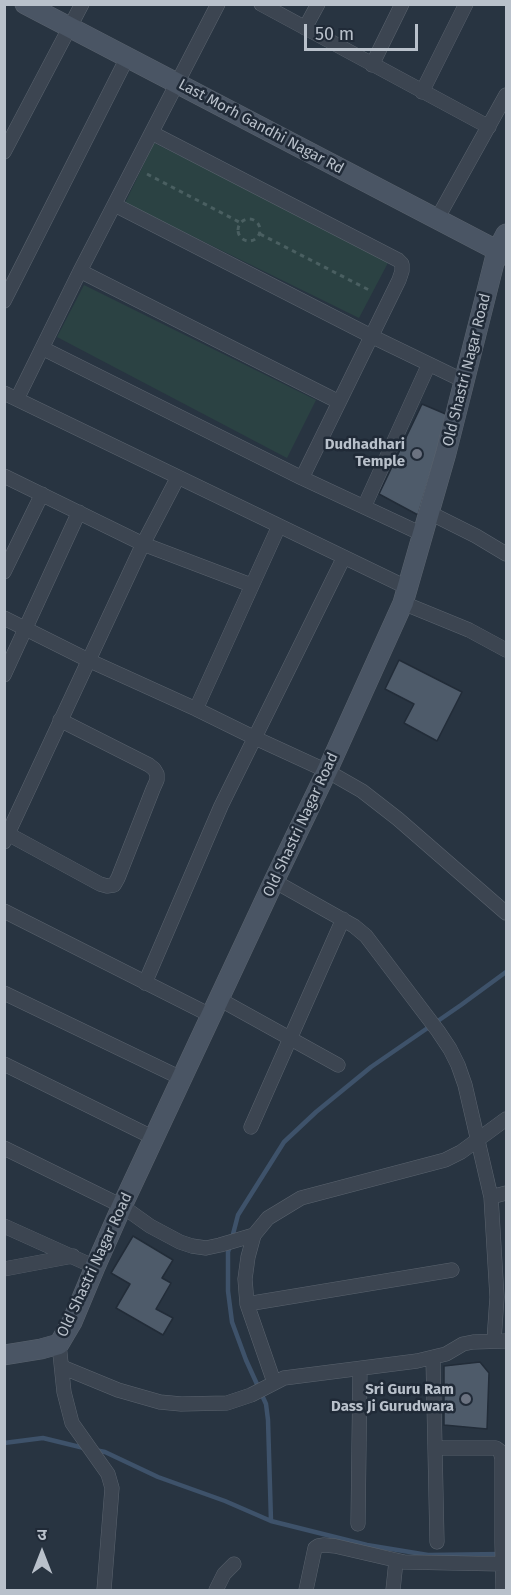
<!DOCTYPE html>
<html>
<head>
<meta charset="utf-8">
<style>
  body { margin:0 }
  #map { position:relative; width:511px; height:1595px; overflow:hidden; background:#283441; font-family:"Fira Sans","Noto Sans Devanagari",sans-serif }
  canvas { display:block }
  .frame { position:absolute; inset:0; border:6px solid #b9c1cb; pointer-events:none }
  .north { position:absolute; left:12px; top:1523px; width:60px; height:60px; -webkit-text-stroke:4px #202a37; paint-order:stroke; rotate:0deg; font-size:16px; font-weight:700; line-height:24px; text-align:center; color:#b9c1cb }
  .north::after { content:''; display:block; margin:auto; width:21px; height:27px; background:#b9c1cb; clip-path:polygon(50% 0,100% 100%,50% 72%,0 100%) }
  .scale { position:absolute; left:304px; top:24px; width:114px; height:27px; box-sizing:border-box; border:3px solid #b9c1cb; border-top:0; padding-left:8px; font-size:18px; line-height:21px; white-space:nowrap; color:#b9c1cb; -webkit-text-stroke:4px #202a37; paint-order:stroke }
</style>
</head>
<body>
<div id="map">
<canvas width="511" height="1595"></canvas>
<div class="frame"></div>
<div class="north">उ</div>
<div class="scale">50 m</div>
</div>
<script>
const g = document.querySelector('canvas').getContext('2d');
g.lineJoin = 'round';
function fillPath(path, color) { g.fillStyle = color; g.fill(path, 'evenodd'); }
const poly = rows => new Path2D(rows.map(r => 'M' + r).join(''));
function strokePath(path, color, width, dash) { g.strokeStyle = color; g.lineWidth = width; g.lineCap = dash ? 'butt' : 'round'; g.setLineDash(dash || []); g.stroke(path); }
function write(font, color, halo, rows, align = 'center') {
  g.font = font + ' "Fira Sans",sans-serif'; g.lineWidth = 5; g.setLineDash([]); g.textBaseline = 'middle'; g.strokeStyle = halo; g.fillStyle = color; for (const [text, x, y, turn = 0] of rows) {
    g.save(); g.translate(x, y); g.rotate((+turn || 0) * Math.PI / 180); g.textAlign = isNaN(turn) ? turn : align; if (halo) g.strokeText(text, 0, 0); g.fillText(text, 0, 0); g.restore();
  }
}
fillPath(poly([
  [154,143,390,259,359,318,125,203],
  [84,285,316,400,287,458,57,337]
]), '#2b4243');
strokePath(poly([
  [232,1238,238,1215,284,1142,316,1112,371,1067,461,1005,506,972],
  [230,1246,228,1252,228,1291,232,1322,246,1360,266,1404,268,1420,271,1521],
  [4,1443,43,1438,84,1448],
  [95,1450,105,1452,158,1477,225,1501,271,1521,367,1545,428,1555,501,1554]
]), '#3e526a', 4.5);
const building = poly([
  [422,404,448,415,418,515,379,494,422,404],
  [399,660,462,692,437,741,404,723,414,704,385,689,399,660],
  [133,1236,173,1260,162,1278,171,1283,156,1309,173,1318,163,1335,116,1308,130,1284,111,1273,133,1236],
  [480,1362,489,1373,487,1429,444,1425,444,1366,480,1362]
]);
fillPath(building, '#4e5b6a');
strokePath(building, '#222c38', 1.5);
const street = poly([
  [261,4,489,127],
  [305,28,318,4],
  [372,65,402,4],
  [422,92,466,4],
  [152,133,398,260,402,264,402,271,399,280,302,478],
  [4,152,82,4],
  [115,205,371,336,464,381],
  [437,219,506,95],
  [80,271,339,402],
  [4,301,127,58],
  [42,348,302,478,424,535],
  [4,393,408,588],
  [17,399,80,271,218,4],
  [4,476,143,544,178,477],
  [364,507,429,364],
  [430,513,476,536,506,554],
  [4,572,42,494],
  [403,603,469,630,506,650],
  [4,618,88,660,196,709,253,737,327,771,362,791,398,819,506,913],
  [4,675,79,512],
  [196,709,279,526],
  [8,834,100,884,107,886,114,885,118,878,153,789,157,780,157,774,154,769,149,765,60,720],
  [4,842,143,544,251,585],
  [274,881,354,926,366,936,438,1031,450,1049,458,1065,465,1085,491,1197,497,1297,494,1341],
  [4,911,212,1016],
  [145,983,221,806,344,557],
  [4,993,183,1079],
  [219,999,338,1065],
  [4,1064,154,1138],
  [251,1127,343,919],
  [4,1148,122,1206,150,1226,180,1242,192,1246,206,1248,220,1245,254,1235],
  [491,1197,506,1193],
  [4,1226,95,1267],
  [4,1269,73,1256],
  [247,1304,452,1270],
  [59,1344,64,1392,72,1423,108,1474,112,1488,104,1590],
  [433,1358,435,1448,496,1448,500,1451,502,1459,502,1543,503,1590],
  [62,1367,118,1390,160,1402,181,1404,227,1403,251,1395,284,1378,417,1361,446,1354,463,1344,473,1342,506,1341],
  [274,1382,247,1304,245,1279,248,1257,254,1235,268,1218,301,1198,445,1160,461,1152,506,1119],
  [435,1448,437,1542],
  [358,1524,360,1369],
  [216,1590,224,1574,234,1564],
  [306,1590,315,1548,318,1546,324,1545,335,1546,404,1562,502,1564],
  [393,1590,396,1561]
]);
const secondary = poly([
  [25,4,506,255],
  [4,1355,41,1349,59,1344,72,1322,95,1267,122,1206,274,881,327,771,403,603,446,453,497,251,506,234]
]);
strokePath(street, '#5a636e', 15);
strokePath(secondary, '#5a636e', 21);
strokePath(poly([
  [147,174,241,223],
  '238 230a11 11 0 1 1 22 0a11 11 0 1 1-22 0Z',
  [260,234,369,290]
]), '#4a5f61', 3, [4.5, 4.5]);
strokePath(street, '#3c4551', 14);
strokePath(secondary, '#4a5564', 20);
for (const [x, y, r, color] of [
  [417,454,6,"#6b7280"],
  [466,1399,6,"#6b7280"]
]) { const dot = new Path2D(); dot.arc(x, y, r, 0, 2 * Math.PI); g.fillStyle = color; g.fill(dot); strokePath(dot, '#202a37', 2); }
write('15px', '#b9c1cb', '#202a37', [
  ["Last Morh Gandhi Nagar Rd",261,127,28],
  ["Old Shastri Nagar Road",467,370,-76],
  ["Old Shastri Nagar Road",301,825,-65],
  ["Old Shastri Nagar Road",95,1265,-65]
]);
write('bold 15px', '#b9c1cb', '#202a37', [
  ["Dudhadhari",405,445],
  ["Temple",405,462],
  ["Sri Guru Ram",454,1390],
  ["Dass Ji Gurudwara",454,1407]
], 'right');
</script>
</body>
</html>
